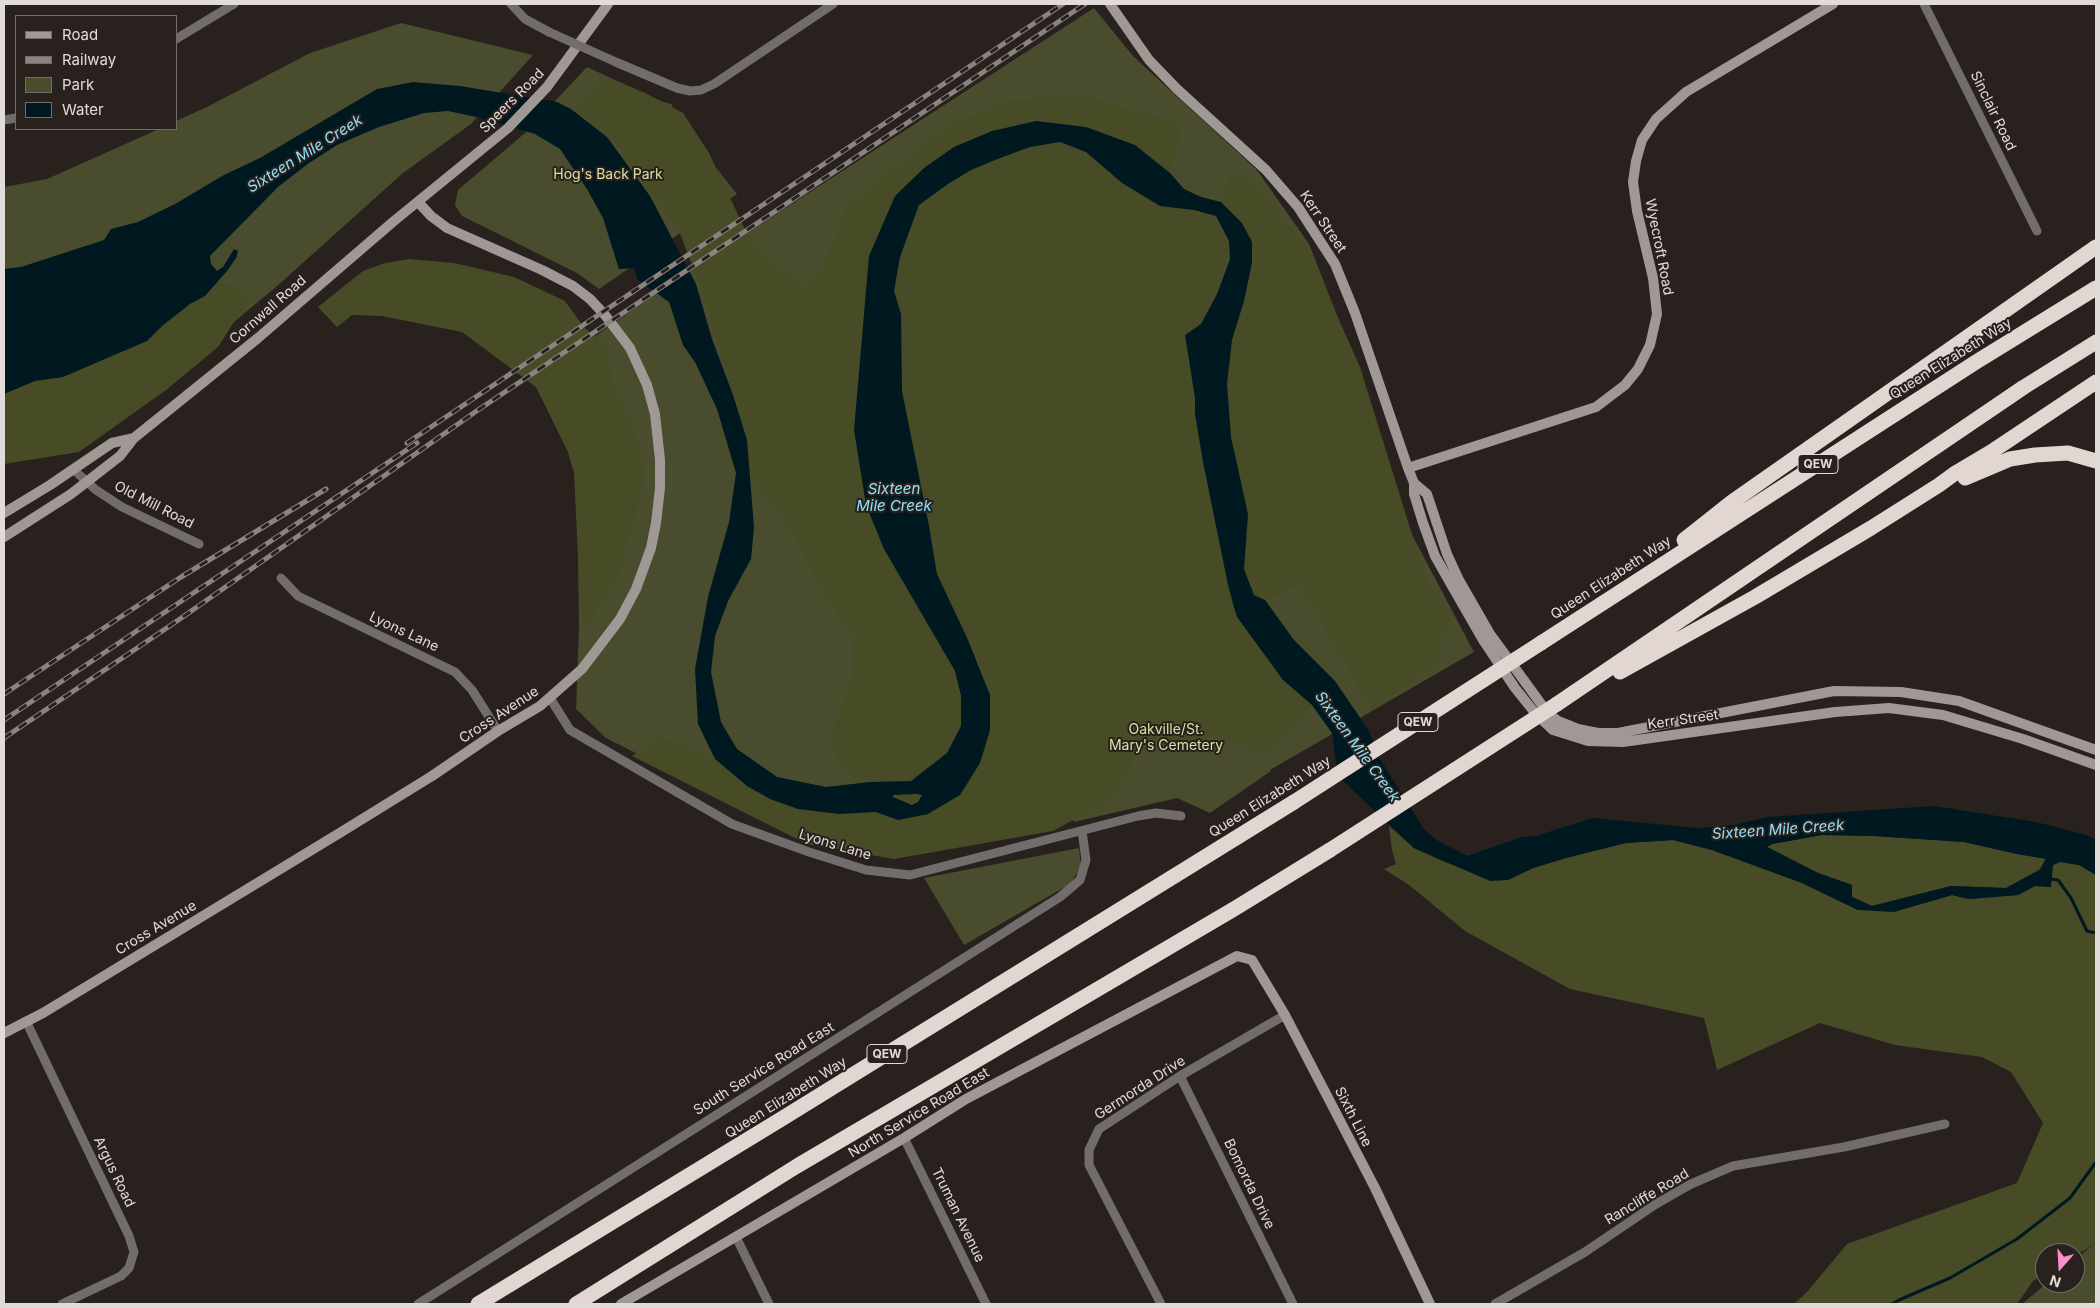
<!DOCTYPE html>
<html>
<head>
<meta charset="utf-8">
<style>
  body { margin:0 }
  #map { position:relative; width:2100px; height:1308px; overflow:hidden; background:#29211e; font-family:Inter,sans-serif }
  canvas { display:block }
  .frame { position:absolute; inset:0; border:5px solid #e1dcd9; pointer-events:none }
  .legend { position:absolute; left:15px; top:15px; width:162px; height:115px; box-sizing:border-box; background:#29211e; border:1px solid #736c69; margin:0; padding:6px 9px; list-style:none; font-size:15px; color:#e1dcd9 }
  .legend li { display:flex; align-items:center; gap:10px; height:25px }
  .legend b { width:25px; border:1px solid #736c69 }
  .north { position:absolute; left:2035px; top:1243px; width:50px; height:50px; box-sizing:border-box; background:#29211e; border:1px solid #736c69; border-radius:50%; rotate:199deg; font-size:14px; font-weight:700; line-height:20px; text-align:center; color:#e1dcd9 }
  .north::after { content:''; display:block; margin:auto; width:18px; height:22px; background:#f98fc9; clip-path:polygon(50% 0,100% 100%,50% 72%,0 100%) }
</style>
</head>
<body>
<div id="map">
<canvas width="2100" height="1308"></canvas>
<div class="frame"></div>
<ul class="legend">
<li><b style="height:6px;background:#9f9895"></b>Road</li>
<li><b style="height:6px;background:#8a8380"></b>Railway</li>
<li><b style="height:14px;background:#494c2d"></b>Park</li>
<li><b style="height:14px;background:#00181f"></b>Water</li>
</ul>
<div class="north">N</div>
</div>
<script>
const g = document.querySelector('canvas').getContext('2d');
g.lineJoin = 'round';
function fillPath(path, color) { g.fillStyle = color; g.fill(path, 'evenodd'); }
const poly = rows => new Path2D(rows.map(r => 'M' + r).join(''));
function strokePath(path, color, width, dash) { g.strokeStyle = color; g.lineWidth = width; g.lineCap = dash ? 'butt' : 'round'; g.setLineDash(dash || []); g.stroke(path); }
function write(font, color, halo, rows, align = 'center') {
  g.font = font + ' Inter,sans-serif'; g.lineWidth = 4; g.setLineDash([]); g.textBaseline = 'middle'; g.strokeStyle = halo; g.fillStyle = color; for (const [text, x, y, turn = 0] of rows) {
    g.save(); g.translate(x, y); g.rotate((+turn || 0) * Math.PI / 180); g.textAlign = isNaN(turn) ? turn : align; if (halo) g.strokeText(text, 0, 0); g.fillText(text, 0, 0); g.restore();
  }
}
fillPath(poly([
  [1094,8,1133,56,1257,170,1309,244,1353,356,1392,497,1474,652,1270,770,1271,771,1210,813,1177,798,1074,822,1068,810,799,835,606,738,576,709,579,627,576,426,543,373,685,273],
  [401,23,533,55,471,124,403,173,276,287,169,376,4,459,4,187,47,179,159,129,176,129,176,121,207,107,310,53],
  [587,67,663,102,671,104,683,126,737,194,599,289,577,273,462,216,455,205,458,190,525,133],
  [1079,848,1081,866,1070,884,964,945,924,878],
  [2096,1242,2096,1304,2022,1304,2047,1283,2075,1283,2075,1260]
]), '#494c2d');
fillPath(poly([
  [606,77,645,93,683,113,709,153,749,238,802,288,820,273,848,206,943,129,1011,100,1088,97,1182,125,1170,173,1135,145,1086,127,954,147,924,168,895,196,869,256,854,430,860,468,927,621,955,671,961,696,961,726,947,753,911,781,858,784,836,761,833,730,853,673,854,640,813,574,789,527,749,473,747,440,705,299,679,231,621,149,607,134,575,110],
  [1059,142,1086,152,1122,183,1160,206,1194,210,1216,216,1230,241,1230,259,1187,360,1195,398,1195,414,1203,462,1228,585,1237,617,1283,680,1312,705,1266,754,1214,736,1178,747,1162,746,1139,752,1111,799,1053,831,894,859,807,844,632,756,661,737,715,759,747,786,798,809,839,814,876,812,898,820,960,795,980,763,990,730,990,695,968,640,937,574,929,526,902,391,901,314,894,291,900,257,919,205,971,170,1029,147],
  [1231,168,1260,192,1305,244,1360,367,1425,576,1451,620,1441,635,1441,661,1372,710,1299,584,1265,600,1254,595,1244,569,1248,514,1231,437,1226,384,1232,340,1244,301,1252,263,1252,243,1221,202],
  [409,259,454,263,514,277,565,301,583,326,606,347,614,387,636,433,645,479,618,576,586,629,580,598,574,473,568,452,536,387,462,332,382,316,352,315,337,327,318,307,363,271,385,263],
  [219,282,241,290,248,300,218,347,166,390,79,452,4,464,4,394,35,381,63,377,147,341,162,326,190,304,205,296],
  [892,794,916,794,922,795,918,802,912,805,893,797],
  [1389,826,1414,848,1440,860,1463,869,1508,880,1533,868,1566,858,1626,843,1673,840,1712,850,1802,883,1858,910,1925,903,1952,895,1969,899,2018,895,2035,886,2050,887,2053,865,2060,862,2079,865,2096,875,2096,1243,2075,1256,2075,1253,2045,1253,2045,1274,2033,1281,2017,1304,1794,1304,1807,1292,1847,1244,2017,1183,2043,1123,2011,1072,1982,1057,1895,1045,1820,1023,1717,1070,1704,1018,1570,989,1465,931,1409,885,1384,869,1396,864,1392,850],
  [1822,835,1874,836,1964,842,2017,854,2046,858,2040,869,2006,888,1951,886,1872,906,1852,897,1852,885,1818,873,1767,847,1772,844]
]), '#484c26');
fillPath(poly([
  [413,82,460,86,557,102,571,109,607,137,650,196,696,284,712,339,733,395,747,440,754,527,751,559,728,601,715,636,711,672,721,722,737,749,777,777,826,787,870,782,911,781,947,753,961,726,961,696,955,671,884,549,866,505,854,430,869,256,895,196,924,168,954,147,992,131,1036,121,1086,127,1135,145,1170,173,1184,189,1201,197,1221,202,1242,223,1252,242,1252,263,1244,301,1232,340,1227,384,1231,437,1248,514,1244,569,1254,595,1265,600,1294,640,1335,681,1369,731,1380,759,1424,829,1435,839,1467,856,1522,837,1536,836,1593,818,1697,828,1733,825,1768,817,1934,806,2036,822,2086,835,2096,840,2096,875,2079,865,2060,862,2053,865,2051,887,2035,886,2018,895,1969,899,1952,895,1894,912,1858,910,1802,883,1712,850,1673,840,1626,843,1566,858,1533,868,1508,880,1490,881,1414,848,1338,776,1332,733,1312,705,1283,680,1237,617,1235,611,1228,585,1203,462,1195,414,1195,398,1185,335,1201,324,1217,294,1230,259,1229,241,1216,216,1194,210,1160,206,1122,183,1086,152,1060,142,1030,147,995,160,971,170,948,184,919,205,900,257,894,291,901,314,902,391,929,526,937,574,968,640,990,695,990,730,980,763,960,795,928,814,898,820,876,812,839,814,798,809,770,799,747,786,715,759,698,724,695,669,708,597,729,522,736,473,717,409,695,362,683,345,669,302,638,280,634,268,619,269,603,218,587,189,560,149,535,134,481,118,448,111,424,113,379,127,337,145,309,163,278,187,210,256,211,264,217,271,223,267,234,249,238,251,236,258,227,271,205,296,190,304,162,326,147,341,63,377,35,381,4,394,4,269,21,267,104,240,111,229,138,222,175,204,224,175,260,158,377,89],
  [916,794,922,795,918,802,912,805,893,797,893,795],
  [1822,835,1874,836,1964,842,2017,854,2046,859,2040,870,2006,888,1951,886,1872,906,1852,897,1852,885,1818,873,1767,847,1772,844]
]), '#00181f');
strokePath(poly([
  [2050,879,2058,880,2071,898,2087,931,2096,933],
  [1892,1304,1899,1300,1950,1278,2017,1239,2070,1198,2096,1162]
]), '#00181f', 3);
strokePath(poly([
  [511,4,525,19,549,32],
  [1924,4,2037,231],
  [176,39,234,4],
  [618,63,677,88,690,91,701,90,714,84,833,4],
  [4,120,16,118],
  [74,470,96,490,122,507,199,544],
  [281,578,298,596,455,672,472,690,498,731],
  [550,698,570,730,732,824,809,852,866,870,910,875,1138,816,1156,813,1181,816],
  [26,1021,129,1236,134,1252,129,1268,121,1276,62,1304],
  [1180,1076,1293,1304],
  [904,1138,986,1304],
  [736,1237,769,1304],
  [418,1304,1060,897,1080,880,1086,860,1082,831],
  [1161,1304,1089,1165,1089,1150,1099,1129,1180,1076,1285,1015],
  [1495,1304,1585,1252,1656,1204,1691,1184,1733,1166,1844,1147,1945,1124]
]), '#726d6c', 9);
strokePath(poly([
  [1110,4,1149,60,1177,89,1266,170,1298,207,1335,264,1355,313,1408,468,1414,483,1427,494,1447,554,1459,580,1490,634,1547,712,1558,721,1578,729,1598,733,1618,733,1834,691,1901,692,1959,701,2096,750],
  [1408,468,1596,407,1625,385,1638,369,1650,345,1657,314,1653,278,1637,211,1633,182,1636,161,1642,140,1656,119,1686,92,1833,4],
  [1414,483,1414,494,1423,523,1435,556,1452,586,1483,640,1515,688,1535,713,1553,730,1588,741,1623,742,1835,712,1889,708,1943,715,2023,739,2096,765],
  [4,513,50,485,112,443,134,438],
  [4,537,71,494,120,456,134,438,258,338,394,221,508,128,547,87,608,4],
  [4,1033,43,1013,338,834,432,776,498,731,540,706,582,669,620,619,636,589,651,548,656,523,660,488,660,460,655,414,647,385,630,348,605,315,590,299,573,286,542,270,447,228,431,216,418,202],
  [621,1304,904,1138,966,1099,1237,956,1252,960,1285,1015,1375,1188,1430,1304]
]), '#9f9895', 10);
strokePath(poly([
  [1965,478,2010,459,2035,455,2068,453,2096,461],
  [1684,540,1732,502,2096,247],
  [1541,643,1976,362,2096,288],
  [1620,672,1755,597,1871,528,1939,485,1954,474,1991,452,2096,382],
  [1557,704,2024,387,2096,342],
  [478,1304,783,1118,1294,802],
  [576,1304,797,1166,1234,909,1330,850]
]), '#e2d6d3', 15);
const rail = poly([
  [407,443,1063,4],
  [4,694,181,577,326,489],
  [4,720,417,443],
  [4,738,177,621,478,410,1085,4]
]);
strokePath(rail, '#8a8380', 5);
strokePath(rail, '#29211e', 3, [9]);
strokePath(poly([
  [549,32,618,63]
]), '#726d6c', 9);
strokePath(poly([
  [1294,802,1541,643],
  [1330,850,1557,704]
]), '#e2d6d3', 15);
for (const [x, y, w] of [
  [1818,464,40],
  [1418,722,40],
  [887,1054,40]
]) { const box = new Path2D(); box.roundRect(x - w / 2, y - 9.5, w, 19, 4); g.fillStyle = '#29211e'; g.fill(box); strokePath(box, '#e1dcd9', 1); }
write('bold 12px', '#e1dcd9', null, [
  ["QEW",1818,464],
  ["QEW",1418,722],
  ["QEW",887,1054]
]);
write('14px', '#e1dcd9', '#29211e', [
  ["Speers Road",512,101,-45],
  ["Sinclair Road",1993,111,64],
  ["Kerr Street",1323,222,56],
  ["Wyecroft Road",1659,247,79],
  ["Cornwall Road",268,310,-41],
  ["Queen Elizabeth Way",1951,359,-32],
  ["Old Mill Road",154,505,27],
  ["Queen Elizabeth Way",1611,578,-33],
  ["Lyons Lane",404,632,25],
  ["Cross Avenue",499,715,-33],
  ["Kerr Street",1683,720,-8],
  ["Queen Elizabeth Way",1270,797,-32],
  ["Lyons Lane",835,845,17],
  ["Cross Avenue",156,928,-31],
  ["South Service Road East",764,1069,-32],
  ["Germorda Drive",1140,1088,-33],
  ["Queen Elizabeth Way",786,1098,-32],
  ["North Service Road East",919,1113,-31],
  ["Sixth Line",1353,1117,63],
  ["Argus Road",114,1172,64],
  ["Bomorda Drive",1249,1184,64],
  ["Rancliffe Road",1647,1197,-31],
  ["Truman Avenue",958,1215,64]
]);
write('14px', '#dae19e', '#29211e', [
  ["Hog's Back Park",608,175],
  ["Oakville/St.",1166,730],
  ["Mary's Cemetery",1166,746]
]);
write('italic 15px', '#8fe2f9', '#29211e', [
  ["Sixteen Mile Creek",305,154,-32],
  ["Sixteen",894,489],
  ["Mile Creek",894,506],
  ["Sixteen Mile Creek",1357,747,54],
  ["Sixteen Mile Creek",1778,830,-4]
]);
</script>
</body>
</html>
